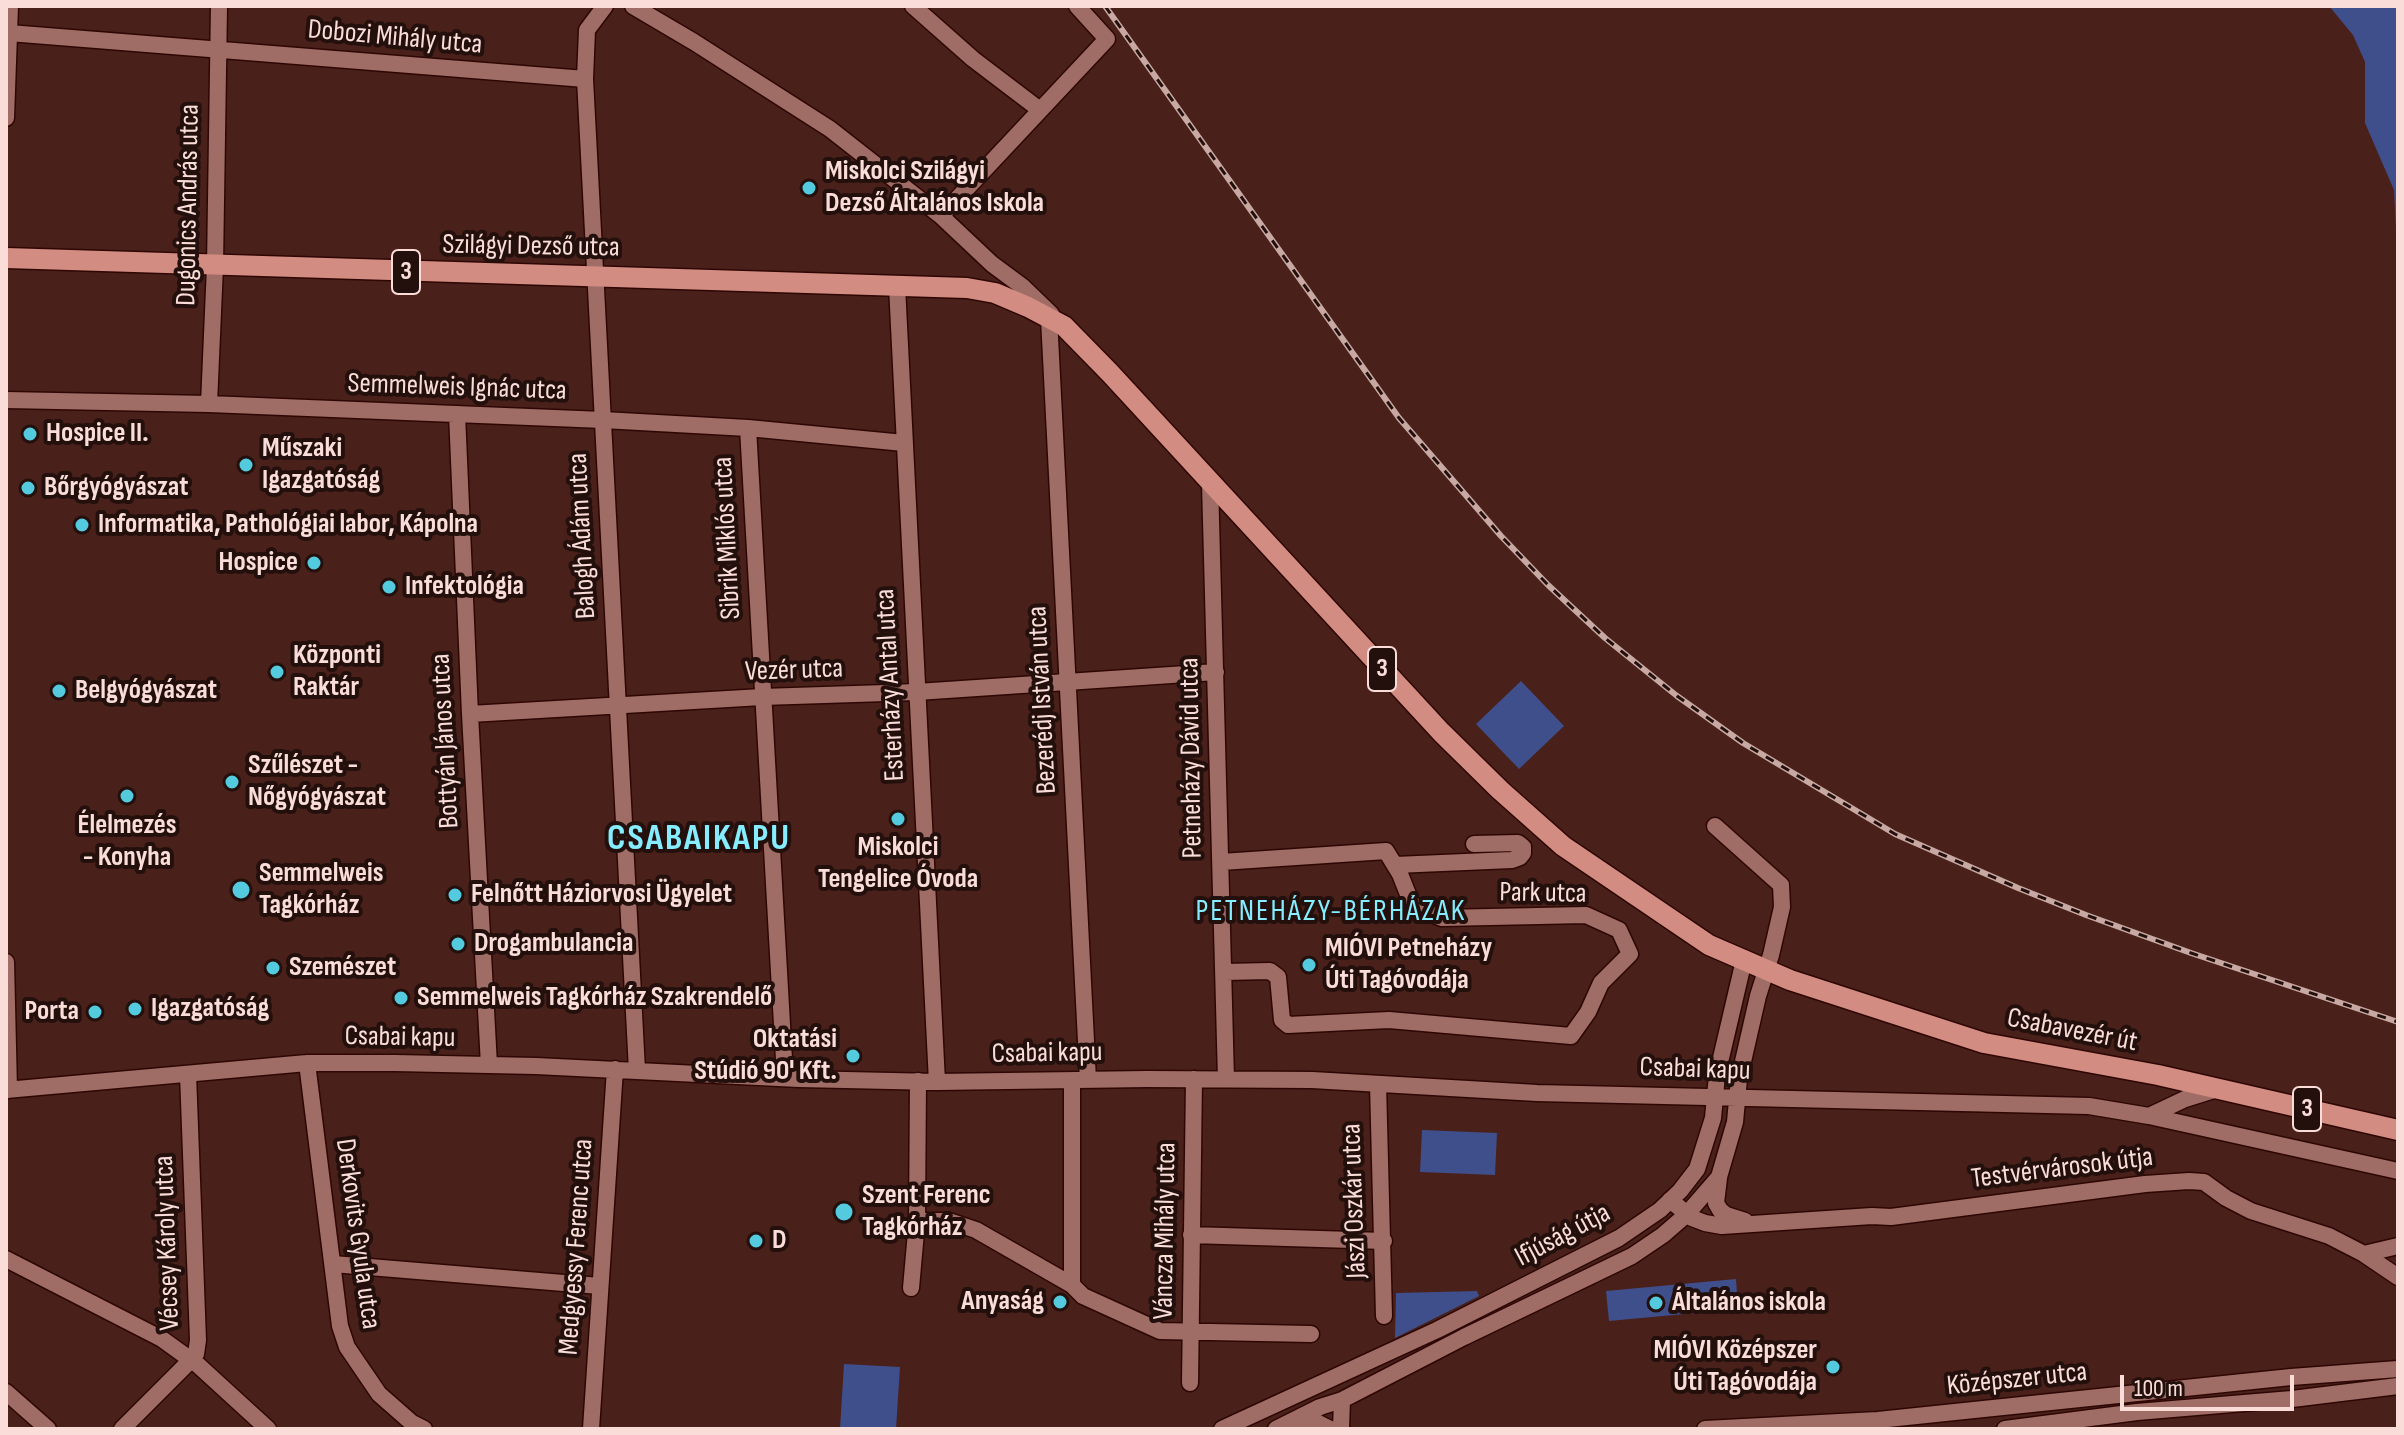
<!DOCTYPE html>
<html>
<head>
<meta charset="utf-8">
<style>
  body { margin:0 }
  #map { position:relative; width:2404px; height:1435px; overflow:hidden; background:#4a201a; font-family:"Sofia Sans Condensed",sans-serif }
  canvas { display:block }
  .frame { position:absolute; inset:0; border:8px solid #faddd8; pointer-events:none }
  .scale { position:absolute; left:2120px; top:1375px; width:174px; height:36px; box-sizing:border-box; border:4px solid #faddd8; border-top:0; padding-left:10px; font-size:24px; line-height:28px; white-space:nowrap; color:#faddd8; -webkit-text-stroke:6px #23100d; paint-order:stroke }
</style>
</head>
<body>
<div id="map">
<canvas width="2404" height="1435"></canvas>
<div class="frame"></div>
<div class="scale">100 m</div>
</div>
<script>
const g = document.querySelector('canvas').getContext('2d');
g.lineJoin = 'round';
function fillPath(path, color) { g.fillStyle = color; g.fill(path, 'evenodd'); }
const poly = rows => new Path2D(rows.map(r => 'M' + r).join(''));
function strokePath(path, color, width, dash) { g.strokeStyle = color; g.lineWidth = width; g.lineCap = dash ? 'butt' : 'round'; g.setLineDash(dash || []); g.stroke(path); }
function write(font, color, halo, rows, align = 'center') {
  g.font = font + ' "Sofia Sans Condensed",sans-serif'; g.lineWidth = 8; g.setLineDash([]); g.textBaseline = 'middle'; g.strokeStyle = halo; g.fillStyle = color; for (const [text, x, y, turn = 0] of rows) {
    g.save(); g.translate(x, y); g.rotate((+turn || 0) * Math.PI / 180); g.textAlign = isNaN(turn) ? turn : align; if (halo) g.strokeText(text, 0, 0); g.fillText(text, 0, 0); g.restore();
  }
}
fillPath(poly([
  [2329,6,2398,6,2398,266,2394,190,2365,123,2365,62,2353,35],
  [1521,681,1564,726,1519,769,1476,724],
  [1422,1130,1497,1133,1495,1175,1420,1172],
  [1736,1279,1738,1309,1609,1321,1606,1291],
  [1477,1291,1479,1296,1395,1338,1396,1293],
  [844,1364,900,1367,896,1429,840,1429]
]), '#3f4f8b');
const minor = poly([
  [605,6,587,30,585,79,637,1070],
  [633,6,694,42,830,129,941,216,992,264,1023,287,1051,314],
  [913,6,973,59,1040,110],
  [9,33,585,79],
  [6,118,10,6],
  [941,216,1107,39,1077,6],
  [897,286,937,1082],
  [1049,318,1088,1080],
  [6,400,209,404,603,420,748,428,904,443],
  [209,404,215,266,219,6],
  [457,414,470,714,489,1065],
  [748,428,785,1077],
  [1210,483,1226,1079],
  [470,714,762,697,917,692,1216,672],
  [1221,862,1386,851,1400,874,1413,907,1442,918,1586,915,1619,930,1630,954,1601,983,1588,1012,1571,1036,1389,1020,1288,1025,1282,1020,1278,977,1270,971,1224,972],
  [1395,865,1512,860,1520,857,1523,853,1523,847,1518,843,1474,844],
  [6,962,9,1090],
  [307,1063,340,1326,347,1347,379,1394,412,1423,424,1429],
  [1072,1081,1072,1285],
  [1378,1084,1384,1316],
  [6,1090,307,1063,395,1063,536,1066,799,1079,937,1082,1147,1079,1312,1080,1537,1093,2089,1106,2149,1116,2398,1171],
  [2149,1116,2185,1099,2217,1089],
  [1719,1178,1716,1203,1720,1210,1726,1215,1745,1221],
  [1670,1200,1692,1218,1705,1223,1722,1226,1872,1216,1891,1217,2145,1184,2189,1181,2204,1182,2226,1198,2251,1211,2329,1236,2364,1254,2398,1277],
  [917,1221,949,1221,976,1230,1072,1285,1083,1296,1160,1331,1311,1334],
  [1191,1235,1384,1241],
  [2364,1254,2398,1246],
  [6,1259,162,1339,198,1365,268,1429],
  [333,1264,600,1286],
  [911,1288,917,1221,918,1081],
  [1190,1383,1194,1079],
  [6,1392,48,1429],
  [1292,1426,1318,1423,1330,1429],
  [122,1429,191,1360,196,1354,198,1340,188,1074],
  [591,1429,615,1069],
  [1222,1429,1437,1330,1619,1238,1660,1210,1680,1191,1697,1169,1713,1118,1717,1075,1744,960],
  [1276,1429,1320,1407,1342,1400,1464,1337,1632,1256,1663,1235,1686,1215,1719,1177,1735,1122,1739,1079,1758,996,1771,955,1782,907,1781,885,1715,826],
  [1341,1429,1342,1400],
  [1705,1429,1878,1420,2291,1377,2398,1369],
  [2005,1429,2137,1412,2292,1399,2398,1386]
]);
const major = poly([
  [6,258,967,288,995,293,1028,307,1064,326,1110,373,1441,732,1500,790,1563,846,1709,945,1790,980,1984,1043,2158,1075,2398,1130]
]);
strokePath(minor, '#2e0704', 19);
strokePath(major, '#2e0704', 23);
strokePath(minor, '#9f6d65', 16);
strokePath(major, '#d38c81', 20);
const rail = poly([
  [1105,6,1399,418,1501,536,1548,585,1605,638,1677,696,1743,743,1895,834,2018,888,2086,915,2191,953,2398,1022]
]);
strokePath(rail, '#c8a8a2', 6);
strokePath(rail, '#23100d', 3, [9]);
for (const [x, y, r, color] of [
  [809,188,8,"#54cade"],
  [30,434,8,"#54cade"],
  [246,465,8,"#54cade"],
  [28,488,8,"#54cade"],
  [82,525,8,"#54cade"],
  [314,563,8,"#54cade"],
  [389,587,8,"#54cade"],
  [277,672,8,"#54cade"],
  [59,691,8,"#54cade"],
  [232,782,8,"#54cade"],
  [127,796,8,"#54cade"],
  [898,819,8,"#54cade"],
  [241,890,10,"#54cade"],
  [455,895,8,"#54cade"],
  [458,944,8,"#54cade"],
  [1309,965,8,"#54cade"],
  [273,968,8,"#54cade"],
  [401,998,8,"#54cade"],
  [135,1009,8,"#54cade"],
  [95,1012,8,"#54cade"],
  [853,1056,8,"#54cade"],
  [844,1212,10,"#54cade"],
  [756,1241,8,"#54cade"],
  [1060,1302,8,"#54cade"],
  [1656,1303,8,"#54cade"],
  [1833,1367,8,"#54cade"]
]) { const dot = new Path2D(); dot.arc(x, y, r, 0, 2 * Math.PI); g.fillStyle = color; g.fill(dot); strokePath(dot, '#23100d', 3); }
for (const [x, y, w] of [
  [406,272,28],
  [1382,669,28],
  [2307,1109,28]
]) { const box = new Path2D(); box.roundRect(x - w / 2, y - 22, w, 44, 6); g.fillStyle = '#23100d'; g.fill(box); strokePath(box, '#faddd8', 2); }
write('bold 26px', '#faddd8', null, [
  ["3",406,272],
  ["3",1382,669],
  ["3",2307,1109]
]);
write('28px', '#faddd8', '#23100d', [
  ["Dobozi Mihály utca",395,38,5],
  ["Dugonics András utca",189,205,-89],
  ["Szilágyi Dezső utca",531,247,1],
  ["Semmelweis Ignác utca",457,388,2],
  ["Balogh Ádám utca",583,536,-93],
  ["Sibrik Miklós utca",728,538,-93],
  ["Vezér utca",794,671,-2],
  ["Esterházy Antal utca",891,685,-93],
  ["Bezerédj István utca",1043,700,-93],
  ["Bottyán János utca",446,741,-93],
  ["Petneházy Dávid utca",1192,758,-91],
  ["Park utca",1543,894,1],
  ["Csabavezér út",2072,1031,11],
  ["Csabai kapu",400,1038,1],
  ["Csabai kapu",1047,1054,-1],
  ["Csabai kapu",1695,1070,2],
  ["Testvérvárosok útja",2062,1169,-7],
  ["Jászi Oszkár utca",1355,1201,-92],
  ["Váncza Mihály utca",1166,1231,-89],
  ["Derkovits Gyula utca",357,1234,82],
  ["Ifjúság útja",1563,1236,-28],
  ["Vécsey Károly utca",168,1243,-92],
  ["Medgyessy Ferenc utca",577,1247,-86],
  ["Középszer utca",2017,1380,-6]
]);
write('bold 28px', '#faddd8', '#23100d', [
  ["Miskolci Szilágyi",825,172],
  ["Dezső Általános Iskola",825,204],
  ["Hospice II.",46,434],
  ["Műszaki",262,449],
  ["Igazgatóság",262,481],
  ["Bőrgyógyászat",44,488],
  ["Informatika, Pathológiai labor, Kápolna",98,525],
  ["Hospice",298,563,"right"],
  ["Infektológia",405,587],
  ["Központi",293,656],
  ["Raktár",293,688],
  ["Belgyógyászat",75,691],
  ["Szűlészet -",248,766],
  ["Nőgyógyászat",248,798],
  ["Élelmezés",127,826,"center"],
  ["- Konyha",127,858,"center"],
  ["Miskolci",898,848,"center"],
  ["Tengelice Óvoda",898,880,"center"],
  ["Semmelweis",259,874],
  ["Tagkórház",259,906],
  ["Felnőtt Háziorvosi Ügyelet",471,895],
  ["Drogambulancia",474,944],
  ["MIÓVI Petneházy",1325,949],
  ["Úti Tagóvodája",1325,981],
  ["Szemészet",289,968],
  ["Semmelweis Tagkórház Szakrendelő",417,998],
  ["Igazgatóság",151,1009],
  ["Porta",79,1012,"right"],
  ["Oktatási",837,1040,"right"],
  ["Stúdió 90' Kft.",837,1072,"right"],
  ["Szent Ferenc",862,1196],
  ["Tagkórház",862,1228],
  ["D",772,1241],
  ["Anyaság",1044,1302,"right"],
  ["Általános iskola",1672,1303],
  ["MIÓVI Középszer",1817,1351,"right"],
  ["Úti Tagóvodája",1817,1383,"right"]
], 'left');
g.letterSpacing = '2px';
write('30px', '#85edff', '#23100d', [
  ["PETNEHÁZY-BÉRHÁZAK",1331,912]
]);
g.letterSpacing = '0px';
g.letterSpacing = '2px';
write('bold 36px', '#85edff', '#23100d', [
  ["CSABAIKAPU",699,840]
]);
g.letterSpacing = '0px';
</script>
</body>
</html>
